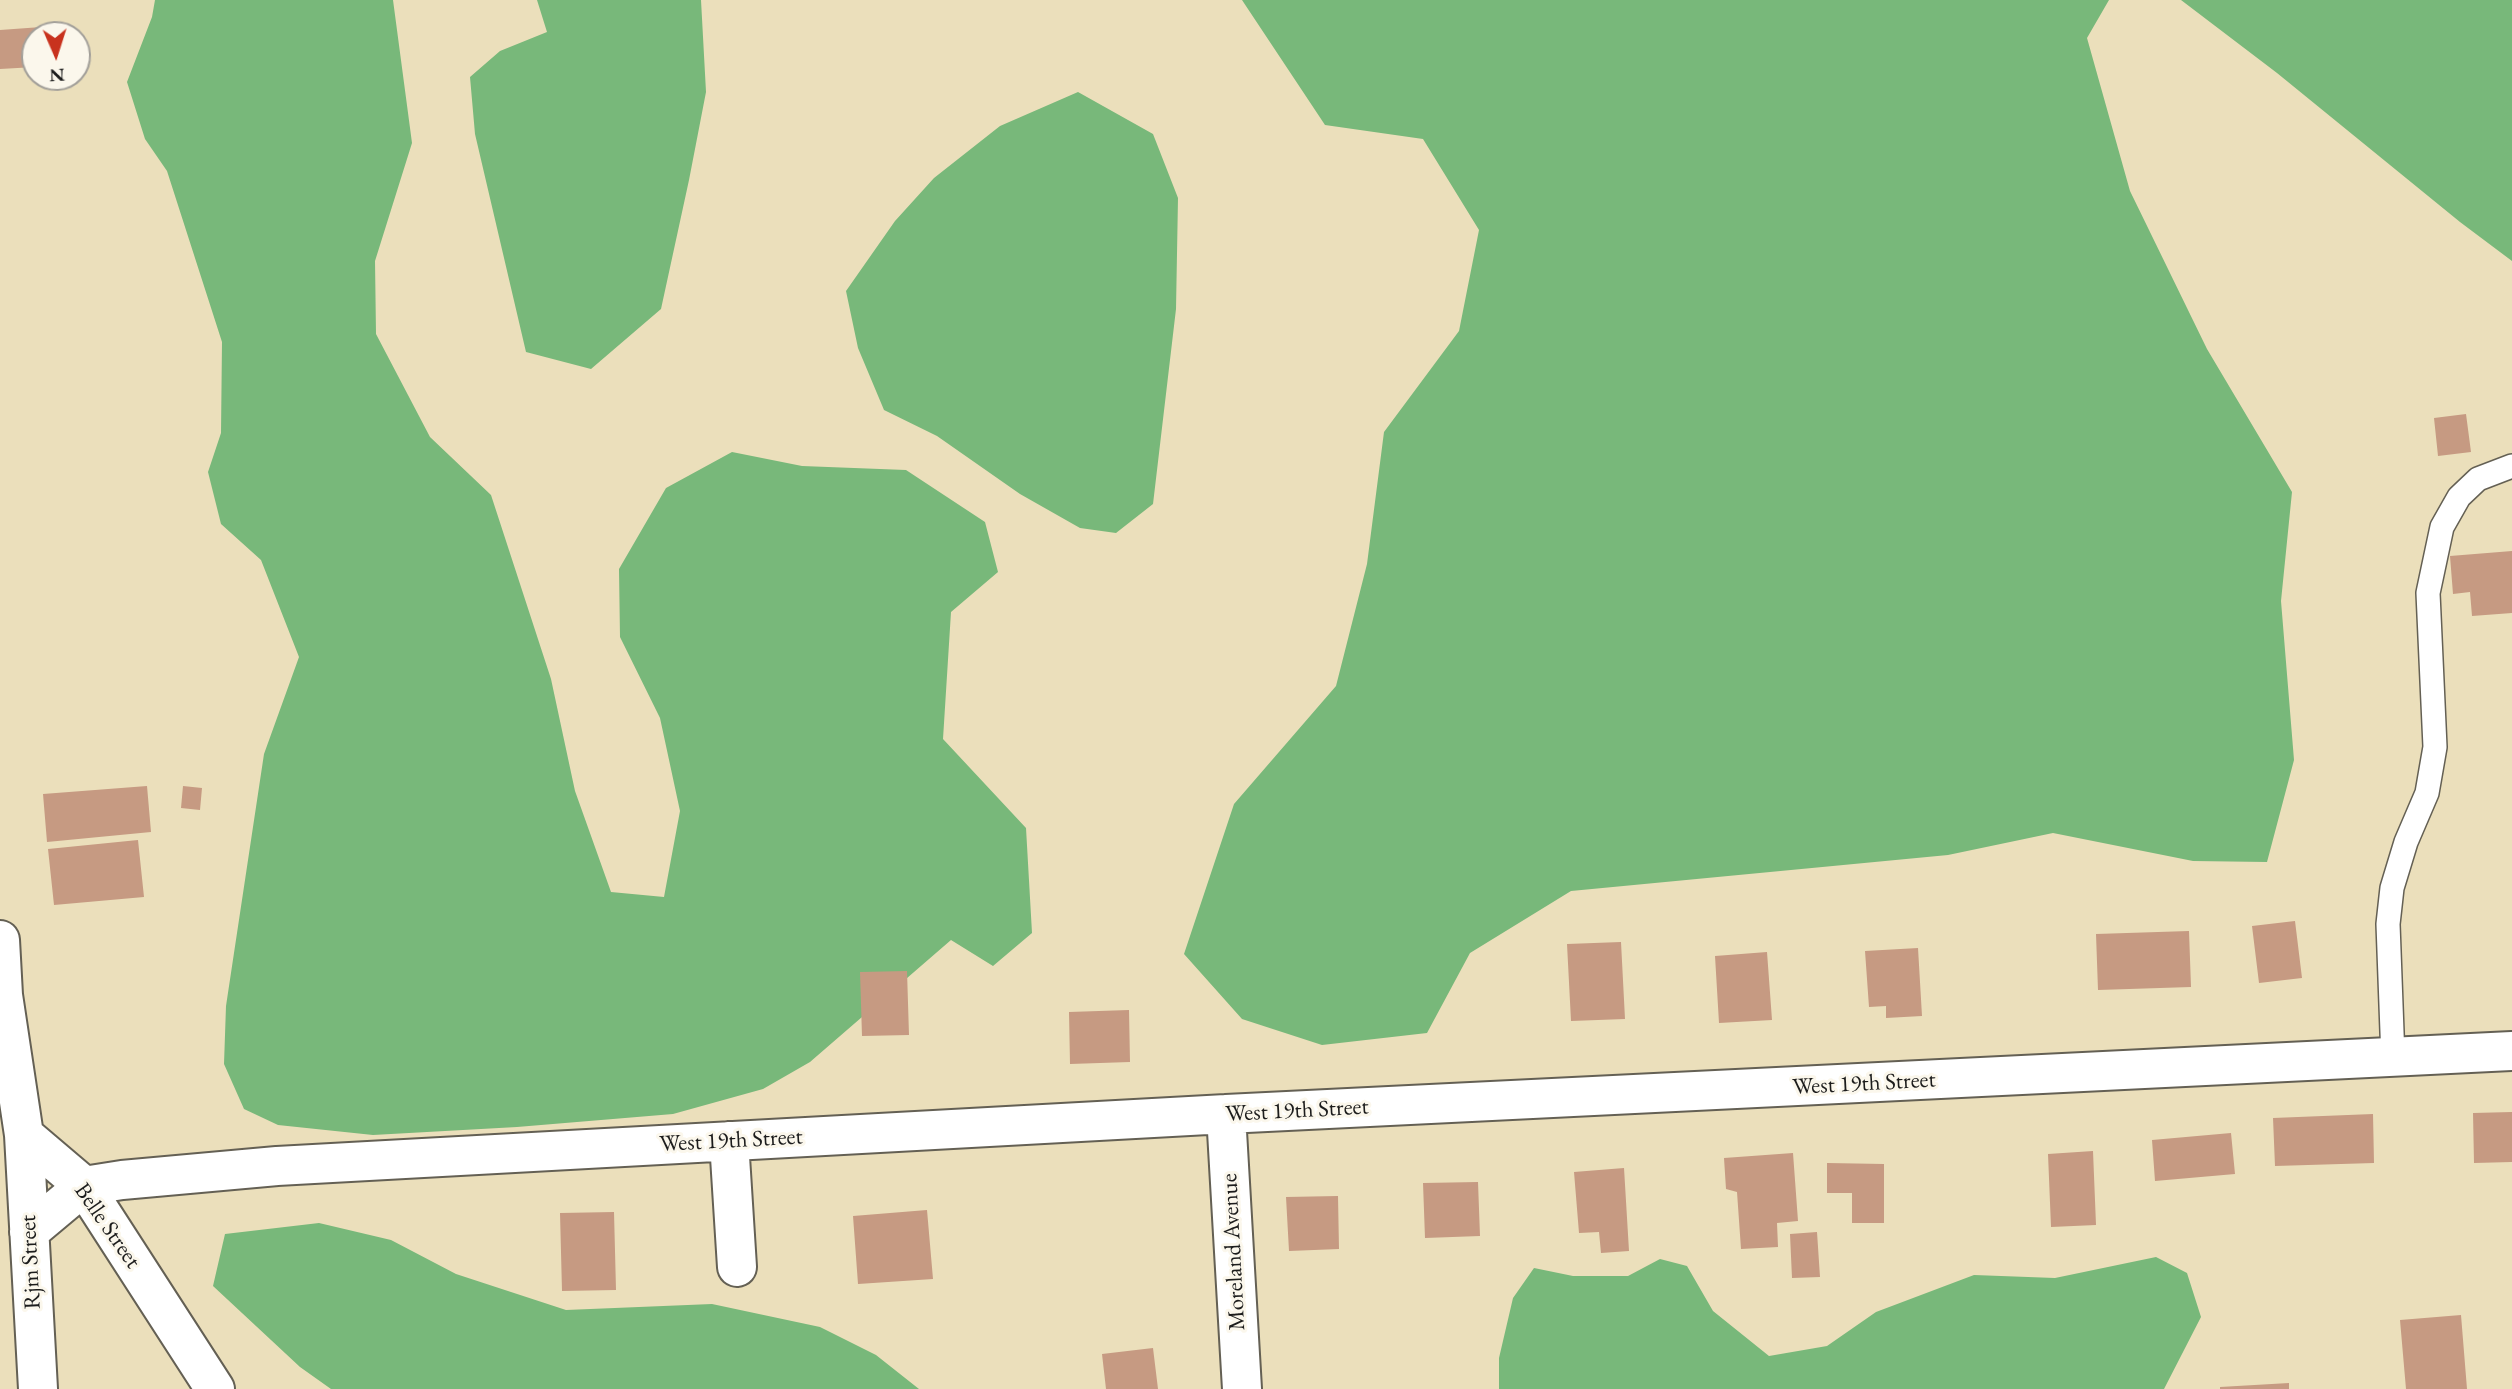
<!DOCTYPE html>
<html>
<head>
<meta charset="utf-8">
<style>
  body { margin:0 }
  #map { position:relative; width:2512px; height:1389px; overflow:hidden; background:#ebdfbb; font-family:"EB Garamond",serif }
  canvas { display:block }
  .north { position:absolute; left:21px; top:21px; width:70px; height:70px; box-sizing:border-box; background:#fbf7ec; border:2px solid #a29f99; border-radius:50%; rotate:177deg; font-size:19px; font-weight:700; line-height:28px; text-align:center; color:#1c1c1c }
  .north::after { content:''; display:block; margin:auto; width:24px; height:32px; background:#c8321e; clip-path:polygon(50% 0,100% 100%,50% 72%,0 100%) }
</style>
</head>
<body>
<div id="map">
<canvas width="2512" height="1389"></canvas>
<div class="north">N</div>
</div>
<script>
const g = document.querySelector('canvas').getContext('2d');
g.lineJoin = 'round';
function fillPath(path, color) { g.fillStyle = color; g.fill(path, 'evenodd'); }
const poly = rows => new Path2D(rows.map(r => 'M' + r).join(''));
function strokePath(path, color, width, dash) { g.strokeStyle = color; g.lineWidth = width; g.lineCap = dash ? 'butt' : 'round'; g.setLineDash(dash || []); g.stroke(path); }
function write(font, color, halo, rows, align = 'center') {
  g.font = font + ' "EB Garamond",serif'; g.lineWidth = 6; g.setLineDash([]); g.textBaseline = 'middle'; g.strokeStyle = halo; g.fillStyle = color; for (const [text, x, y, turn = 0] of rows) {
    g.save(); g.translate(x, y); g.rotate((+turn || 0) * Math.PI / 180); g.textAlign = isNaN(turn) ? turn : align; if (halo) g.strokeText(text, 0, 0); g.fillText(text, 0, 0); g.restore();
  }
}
fillPath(poly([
  [155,0,393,0,412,143,375,261,376,334,430,437,491,495,551,679,575,791,611,892,664,897,680,811,660,718,620,637,619,569,666,488,732,452,802,466,906,470,985,522,998,572,951,612,943,739,1026,828,1032,933,993,966,951,940,810,1062,763,1089,673,1114,517,1127,373,1135,278,1125,244,1109,224,1064,226,1006,264,754,299,657,261,560,221,524,208,472,221,433,222,342,167,171,145,139,127,82,152,17],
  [537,0,701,0,706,92,689,180,661,309,591,369,526,352,475,134,470,77,500,51,547,32],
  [1242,0,2109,0,2087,38,2130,191,2207,349,2292,492,2281,601,2294,760,2267,862,2193,861,2053,833,1948,855,1571,891,1470,953,1427,1033,1322,1045,1242,1019,1184,954,1234,804,1336,686,1367,564,1384,432,1459,331,1479,230,1423,139,1325,125],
  [2181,0,2512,0,2512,261,2460,222,2277,73],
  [1078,92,1153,134,1178,198,1176,309,1153,504,1116,533,1080,528,1020,494,937,436,884,410,858,348,846,291,895,221,934,178,1000,126],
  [319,1223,391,1240,456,1274,566,1310,712,1304,820,1327,876,1355,919,1389,331,1389,300,1367,213,1286,225,1234],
  [2156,1257,2187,1273,2201,1317,2164,1389,1499,1389,1499,1358,1513,1298,1534,1268,1573,1276,1628,1276,1660,1259,1687,1266,1713,1311,1769,1356,1827,1346,1876,1312,1974,1275,2055,1278]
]), '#78b87a');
fillPath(poly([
  [69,25,70,35,35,35,35,67,0,69,0,30],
  [2466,414,2471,452,2438,456,2434,418],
  [2512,551,2512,613,2472,616,2470,592,2453,594,2450,556],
  [147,786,151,832,47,842,43,794],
  [183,786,202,788,200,810,181,808],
  [138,840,144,897,54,905,48,849],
  [2295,921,2302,978,2259,983,2252,926],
  [2189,931,2191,987,2098,990,2096,934],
  [1621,942,1625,1019,1571,1021,1567,944],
  [1918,948,1922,1016,1886,1018,1886,1006,1869,1007,1865,951],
  [1767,952,1772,1020,1719,1023,1715,956],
  [907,971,909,1035,862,1036,860,972],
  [1129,1010,1130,1062,1070,1064,1069,1012],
  [2512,1112,2512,1162,2474,1163,2473,1113],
  [2373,1114,2374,1163,2275,1166,2273,1118],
  [2231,1133,2235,1174,2155,1181,2152,1140],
  [2093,1151,2096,1225,2051,1227,2048,1154],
  [1793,1153,1798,1221,1777,1223,1778,1247,1741,1249,1737,1192,1726,1189,1724,1158],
  [1827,1163,1884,1164,1884,1223,1852,1223,1852,1193,1827,1193],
  [1624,1168,1629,1251,1601,1253,1599,1232,1579,1233,1574,1172],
  [1478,1182,1480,1236,1425,1238,1423,1183],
  [1338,1196,1339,1249,1289,1251,1286,1197],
  [927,1210,933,1279,858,1284,853,1216],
  [614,1212,616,1290,562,1291,560,1213],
  [1817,1232,1820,1277,1792,1278,1790,1234],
  [2461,1315,2467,1389,2406,1389,2400,1320],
  [1153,1348,1158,1389,1106,1389,1102,1354],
  [2289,1383,2289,1389,2220,1389,2220,1387]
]), '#c69a82');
const service = poly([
  [2393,1059,2388,924,2392,888,2406,842,2427,793,2435,747,2428,593,2442,527,2459,497,2478,479,2512,466]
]);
const minor = poly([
  [0,940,3,995,24,1135,84,1186,215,1389],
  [1226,1114,1242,1389],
  [24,1135,38,1389],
  [729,1141,737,1267],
  [29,1232,84,1186,122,1180,277,1166,1226,1114,2512,1051]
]);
strokePath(service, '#646054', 26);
strokePath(minor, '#646054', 42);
strokePath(service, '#fff', 23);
strokePath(minor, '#fff', 38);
write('23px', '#1c1c1c', '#fbf7ec', [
  ["West 19th Street",1864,1084,-3],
  ["West 19th Street",1297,1111,-3],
  ["West 19th Street",731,1141,-3],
  ["Belle Street",107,1226,55],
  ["Moreland Avenue",1234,1252,-93],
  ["Rjm Street",31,1262,-93]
]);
</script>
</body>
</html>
